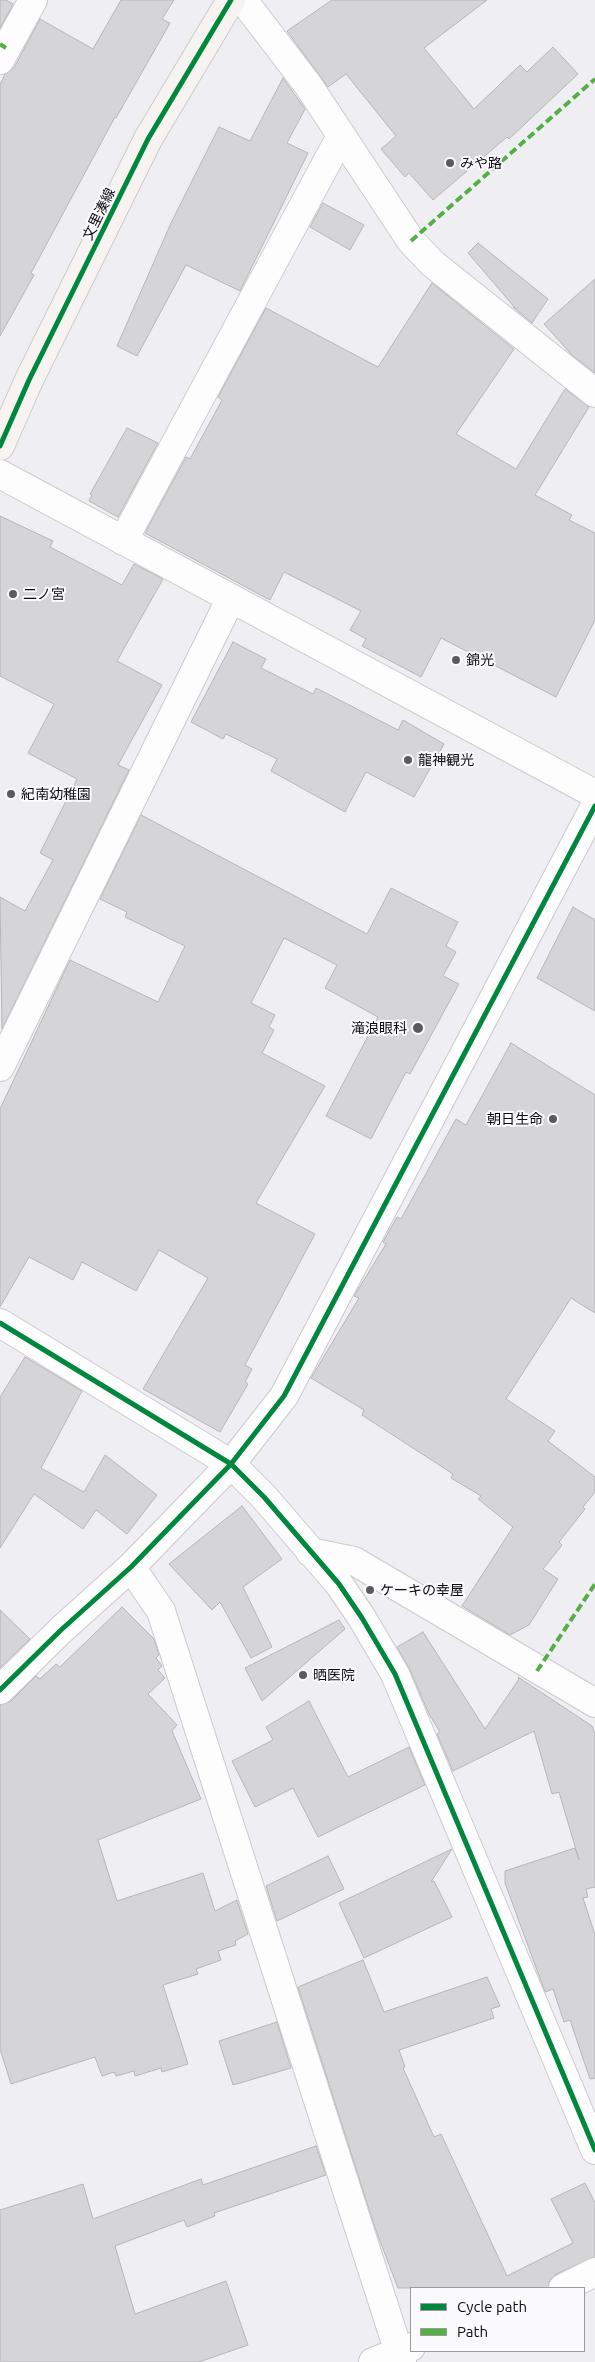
<!DOCTYPE html>
<html>
<head>
<meta charset="utf-8">
<style>
  body { margin:0 }
  #map { position:relative; width:595px; height:2362px; overflow:hidden; background:#efeff3; font-family:Ubuntu,sans-serif }
  canvas { display:block }
  .legend { position:absolute; left:410px; top:2287px; width:175px; height:65px; box-sizing:border-box; background:#fbfbfe; border:1px solid #9b9b9e; margin:0; padding:6px 9px; list-style:none; font-size:15px; color:#0b0b0e }
  .legend li { display:flex; align-items:center; gap:10px; height:25px }
  .legend b { width:25px; border:1px solid #9b9b9e }
</style>
</head>
<body>
<div id="map">
<canvas width="595" height="2362"></canvas>
<ul class="legend">
<li><b style="height:6px;background:#00873e"></b>Cycle path</li>
<li><b style="height:6px;background:#54b044"></b>Path</li>
</ul>
</div>
<script>
const g = document.querySelector('canvas').getContext('2d');
g.lineJoin = 'round';
function fillPath(path, color) { g.fillStyle = color; g.fill(path, 'evenodd'); }
const poly = rows => new Path2D(rows.map(r => 'M' + r).join(''));
function strokePath(path, color, width, dash) { g.strokeStyle = color; g.lineWidth = width; g.lineCap = dash ? 'butt' : 'round'; g.setLineDash(dash || []); g.stroke(path); }
function write(font, color, halo, rows, align = 'center') {
  g.font = font + ' Ubuntu,"Noto Sans JP",sans-serif'; g.lineWidth = 4; g.setLineDash([]); g.textBaseline = 'middle'; g.strokeStyle = halo; g.fillStyle = color; for (const [text, x, y, turn = 0] of rows) {
    g.save(); g.translate(x, y); g.rotate((+turn || 0) * Math.PI / 180); g.textAlign = isNaN(turn) ? turn : align; if (halo) g.strokeText(text, 0, 0); g.fillText(text, 0, 0); g.restore();
  }
}
const building = poly([
  [0,0,6,0,13,4,0,28,0,0],
  [121,0,174,0,162,19,170,23,116,118,115,117,31,273,34,275,0,336,0,85,5,74,14,68,40,19,93,49,121,0],
  [332,0,487,0,424,48,474,109,520,65,527,72,553,47,578,74,509,139,507,137,433,200,409,173,405,177,381,149,396,136,346,74,328,87,287,31,332,0],
  [283,78,305,109,287,143,308,153,240,291,186,265,137,356,117,346,171,223,219,127,250,141,283,78],
  [323,203,364,225,350,250,310,227,323,203],
  [478,243,548,299,532,323,513,307,516,309,468,253,478,243],
  [595,279,595,373,572,355,544,324,595,279],
  [432,283,514,349,456,434,516,469,565,389,589,407,535,495,572,515,569,520,595,533,595,620,556,697,441,638,421,677,362,646,366,639,350,630,361,611,284,572,270,600,145,533,186,457,190,459,222,400,218,397,266,308,378,367,432,283],
  [127,428,158,443,118,517,89,501,92,495,90,494,127,428],
  [0,516,53,541,50,547,122,585,134,564,163,579,117,661,162,685,118,765,129,770,2,1029,0,897,25,911,53,860,40,853,77,779,28,753,54,704,0,676,0,516],
  [233,642,266,659,261,668,313,694,316,688,398,730,403,720,444,744,414,797,366,772,345,812,271,771,277,759,226,734,223,739,191,722,233,642],
  [141,815,367,934,391,888,458,922,446,946,456,952,443,976,459,984,410,1074,406,1072,371,1139,326,1116,378,1017,325,988,337,965,284,938,251,1003,275,1015,269,1027,274,1030,262,1053,325,1086,256,1203,315,1234,245,1365,252,1369,245,1382,248,1384,220,1432,143,1389,208,1278,159,1250,136,1291,82,1262,73,1280,29,1257,0,1307,0,1109,70,960,158,1002,185,946,125,917,127,912,100,899,141,815],
  [573,907,595,920,595,1011,537,978,573,907],
  [511,1043,595,1095,595,1313,571,1298,506,1399,555,1431,548,1441,595,1477,595,1492,583,1507,585,1509,559,1542,562,1545,543,1569,558,1579,529,1625,510,1635,462,1606,513,1527,478,1499,481,1496,451,1478,453,1474,362,1415,364,1410,311,1378,359,1298,354,1296,386,1244,383,1242,397,1217,401,1219,456,1119,466,1125,511,1043],
  [25,1357,82,1391,41,1468,84,1492,105,1455,157,1495,127,1534,96,1510,83,1529,34,1494,0,1548,0,1397,25,1357],
  [242,1506,282,1559,243,1587,272,1647,251,1658,220,1602,212,1610,169,1564,242,1506],
  [122,1607,154,1639,159,1655,156,1658,162,1666,158,1670,165,1678,148,1694,177,1725,172,1731,201,1799,98,1840,117,1901,203,1873,215,1911,237,1900,248,1934,235,1941,236,1945,218,1951,221,1960,196,1969,198,1974,163,1985,188,2064,162,2072,161,2068,135,2076,134,2071,116,2076,114,2072,102,2076,95,2057,11,2084,0,2049,0,1705,11,1701,36,1676,40,1679,56,1664,60,1667,122,1607],
  [0,1610,30,1639,0,1668,0,1610],
  [339,1620,345,1629,262,1701,245,1668,339,1620],
  [423,1632,485,1729,519,1679,518,1677,592,1726,595,1734,595,1887,586,1889,588,1897,583,1898,595,1935,595,2078,590,2079,570,2020,564,2022,553,1989,545,1992,505,1883,505,1871,575,1848,579,1860,559,1792,552,1794,534,1731,453,1771,437,1734,440,1732,429,1714,409,1668,397,1647,423,1632],
  [309,1701,348,1777,409,1747,425,1785,318,1837,293,1788,255,1807,232,1761,273,1740,266,1727,309,1701],
  [452,1849,431,1882,434,1881,452,1917,364,1958,339,1903,452,1849],
  [328,1856,344,1889,277,1921,266,1886,328,1856],
  [363,1960,384,2012,487,1977,500,2006,491,2009,494,2018,399,2050,405,2067,403,2068,434,2137,441,2134,507,2276,573,2243,551,2199,585,2183,595,2203,595,2257,556,2274,550,2280,548,2288,398,2288,375,2228,298,1987,363,1960],
  [277,2022,291,2068,233,2085,219,2041,277,2022],
  [316,2146,326,2175,214,2213,215,2216,187,2227,184,2220,115,2246,135,2314,226,2281,248,2345,199,2362,0,2362,0,2210,83,2184,93,2219,201,2179,203,2185,316,2146]
]);
fillPath(building, '#d5d5d8');
strokePath(building, '#b6b6b9', 1);
const minor = poly([
  [243,0,308,85,411,241,433,264,595,393],
  [0,60,33,0],
  [0,474,595,794],
  [123,541,341,136],
  [0,1067,231,598],
  [0,1323,231,1464,264,1497,339,1584,362,1618,395,1674,595,2150],
  [310,1552,354,1561,595,1703],
  [131,1567,161,1611,402,2362],
  [0,1690,61,1630,131,1567,231,1464,284,1396,595,806],
  [563,2288,595,2272],
  [373,2362,411,2347]
]);
const secondary = poly([
  [0,446,29,380,148,139,231,0]
]);
strokePath(minor, '#cbcbce', 30);
strokePath(secondary, '#cbcbce', 30);
strokePath(minor, '#fdfdfd', 28);
strokePath(secondary, '#f6f3f1', 28);
strokePath(poly([
  [0,44,6,48],
  [411,241,595,79],
  [537,1671,595,1584]
]), '#54b044', 4, [8, 4]);
strokePath(poly([
  [0,446,29,380,148,139,231,0],
  [0,1323,231,1464,264,1497,339,1584,362,1618,395,1674,595,2150],
  [0,1690,61,1630,131,1567,231,1464,284,1396,595,806]
]), '#00873e', 5);
for (const [x, y, r, color] of [
  [450,163,5,"#5b5b5e"],
  [13,594,5,"#5b5b5e"],
  [456,660,5,"#5b5b5e"],
  [408,760,5,"#5b5b5e"],
  [11,794,5,"#5b5b5e"],
  [418,1028,6,"#5b5b5e"],
  [553,1119,5,"#5b5b5e"],
  [370,1590,5,"#5b5b5e"],
  [303,1675,5,"#5b5b5e"]
]) { const dot = new Path2D(); dot.arc(x, y, r, 0, 2 * Math.PI); g.fillStyle = color; g.fill(dot); strokePath(dot, '#fbfbfe', 2); }
write('14px', '#0b0b0e', '#fbfbfe', [
  ["みや路",460,163],
  ["二ノ宮",23,594],
  ["錦光",466,660],
  ["龍神観光",418,760],
  ["紀南幼稚園",21,794],
  ["滝浪眼科",407,1028,"right"],
  ["朝日生命",543,1119,"right"],
  ["ケーキの幸屋",380,1590],
  ["晒医院",313,1675]
], 'left');
write('14px', '#0b0b0e', '#fbfbfe', [
  ["文里湊線",99,214,-64]
]);
</script>
</body>
</html>
